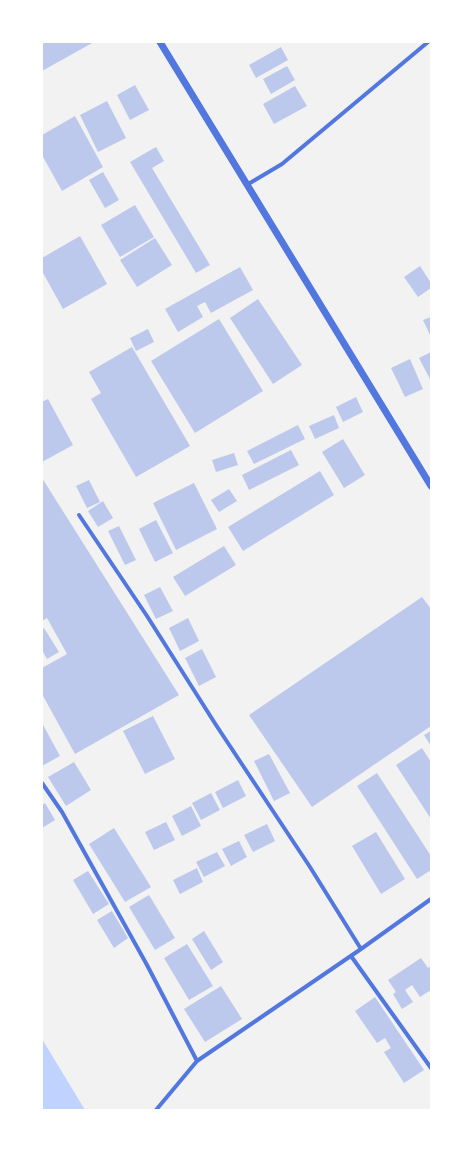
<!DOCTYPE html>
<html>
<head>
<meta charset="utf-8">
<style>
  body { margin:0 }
  #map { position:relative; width:473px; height:1152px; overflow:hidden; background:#f2f2f2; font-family:"Crimson Pro",serif }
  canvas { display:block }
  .frame { position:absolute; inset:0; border:43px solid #fff; pointer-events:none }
</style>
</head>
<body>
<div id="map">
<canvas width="473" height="1152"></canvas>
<div class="frame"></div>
</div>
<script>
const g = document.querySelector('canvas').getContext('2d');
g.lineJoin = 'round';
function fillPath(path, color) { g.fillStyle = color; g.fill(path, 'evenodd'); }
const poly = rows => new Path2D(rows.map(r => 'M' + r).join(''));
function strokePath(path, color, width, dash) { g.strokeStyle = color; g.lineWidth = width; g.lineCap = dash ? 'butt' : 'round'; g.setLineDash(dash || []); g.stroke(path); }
fillPath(poly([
  [42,1039,85,1110,42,1110]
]), '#bfd3fe');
fillPath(poly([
  [46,42,94,42,42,71,42,44],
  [281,47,288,60,256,78,249,65],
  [287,66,295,80,271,94,263,79],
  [135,85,149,110,130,120,117,95],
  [295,86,307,106,274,124,263,104],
  [107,101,126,138,98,152,80,115],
  [75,116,103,167,62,191,42,155,42,135],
  [156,147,164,161,152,168,210,265,196,273,130,162],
  [103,172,119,200,105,208,89,180],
  [135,205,154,237,120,257,101,225],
  [80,236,107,284,63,309,42,271,42,258],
  [155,238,172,265,137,287,120,260],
  [420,266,431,283,431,288,418,297,404,277],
  [240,267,253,290,211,313,205,302,197,306,203,317,178,332,165,309],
  [258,299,302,365,273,384,230,318],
  [431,317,431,337,423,320],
  [219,319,263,391,195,433,151,361],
  [148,329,154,342,136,351,130,338],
  [132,347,190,446,136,477,91,399,101,393,89,372],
  [431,352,431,381,419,358],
  [410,359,423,389,405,397,391,368],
  [356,397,363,412,343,422,336,407],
  [48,399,73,445,42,462,42,402],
  [334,415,339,428,315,439,309,426],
  [298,425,305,439,254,464,247,451],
  [343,439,365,475,344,488,322,452],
  [291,450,299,465,249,490,242,475],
  [234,453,238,465,216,472,212,460],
  [320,471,334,495,243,551,228,527],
  [42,478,179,695,75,754,42,694,42,668,67,654,47,618,42,621],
  [89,480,100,502,87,508,76,486],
  [194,483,217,529,176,550,153,503],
  [229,489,237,501,219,512,211,500],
  [103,501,113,518,98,527,88,511],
  [156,520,173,553,155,562,139,529],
  [119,526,136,560,125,565,108,531],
  [224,546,236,565,185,596,173,577],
  [160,587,173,611,156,619,144,595],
  [422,597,431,609,431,726,312,807,249,715],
  [188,618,199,641,180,651,169,628],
  [44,628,59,652,47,659,42,650,42,630],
  [202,649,216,677,199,686,185,658],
  [153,716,175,759,145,774,123,731],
  [42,723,60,756,42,766],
  [431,731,431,746,424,735],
  [422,748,431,762,431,819,396,765],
  [269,754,290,793,274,801,254,761],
  [74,762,91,790,66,806,48,777],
  [377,773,431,856,431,870,417,879,357,786],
  [238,780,246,796,223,808,215,792],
  [211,793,220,810,201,820,192,803],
  [45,803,55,820,42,828,42,805],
  [191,806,201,826,182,836,172,816],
  [166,822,175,840,154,850,145,832],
  [267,824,275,841,253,852,244,835],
  [114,828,151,887,125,902,89,844],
  [376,832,405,879,381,894,352,846],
  [239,841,247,857,231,866,222,849],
  [217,852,225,866,204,877,196,862],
  [197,868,203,882,180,894,173,880],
  [88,871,109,904,93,914,73,880],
  [149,895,175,938,155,950,129,907],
  [112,911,128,938,114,948,97,920],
  [204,931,223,962,211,970,192,939],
  [187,944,213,986,189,1000,164,958],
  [421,958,428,968,431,966,431,990,420,997,412,985,405,990,413,1002,402,1009,393,994,396,992,388,980],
  [221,986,242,1019,205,1042,184,1009],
  [375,997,424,1070,404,1083,384,1052,391,1048,385,1038,377,1043,355,1011]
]), '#bdc9ec');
strokePath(poly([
  [250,183,282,164,428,42],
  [79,515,147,616,216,725,310,867,361,949],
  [42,783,62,812,147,965,197,1061,361,949,431,899],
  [351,956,431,1068],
  [156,1110,197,1061]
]), '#5277de', 4);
strokePath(poly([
  [160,42,431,486]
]), '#5277de', 7);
</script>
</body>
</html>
